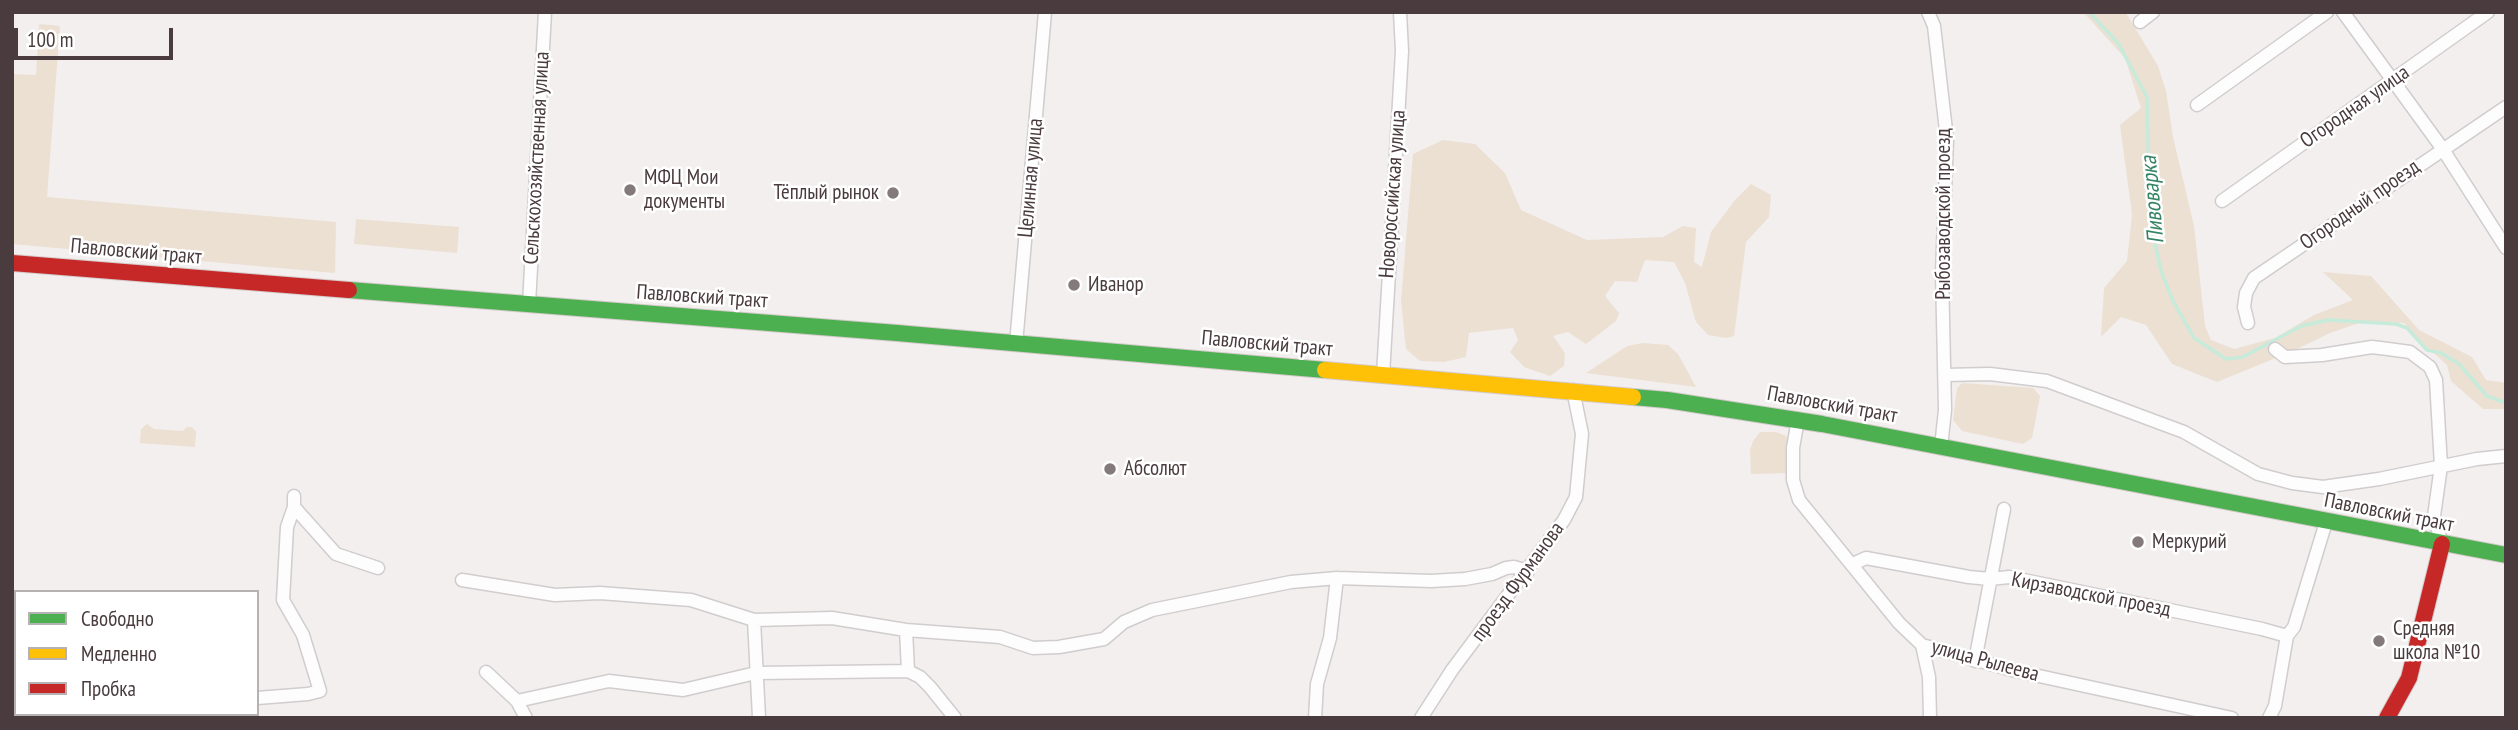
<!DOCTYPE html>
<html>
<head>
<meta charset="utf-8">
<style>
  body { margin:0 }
  #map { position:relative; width:2518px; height:730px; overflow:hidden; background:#f3efef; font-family:"PT Sans Narrow",sans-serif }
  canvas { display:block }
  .frame { position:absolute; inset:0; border:14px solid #493b3e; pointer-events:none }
  .legend { position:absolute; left:14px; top:590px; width:245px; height:126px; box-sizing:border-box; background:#fff; border:2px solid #b6b1b2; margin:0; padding:9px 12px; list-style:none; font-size:21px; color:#493b3e }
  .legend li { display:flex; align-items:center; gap:14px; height:35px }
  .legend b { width:35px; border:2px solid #b6b1b2 }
  .scale { position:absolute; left:14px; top:28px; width:159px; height:32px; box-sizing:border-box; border:4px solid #493b3e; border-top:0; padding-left:9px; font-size:21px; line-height:24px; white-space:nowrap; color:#493b3e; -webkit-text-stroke:5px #fff; paint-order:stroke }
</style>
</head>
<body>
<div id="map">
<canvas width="2518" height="730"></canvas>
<div class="frame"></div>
<ul class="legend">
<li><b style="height:9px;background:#4caf50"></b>Свободно</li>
<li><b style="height:9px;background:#ffc107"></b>Медленно</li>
<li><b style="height:9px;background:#c62828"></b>Пробка</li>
</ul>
<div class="scale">100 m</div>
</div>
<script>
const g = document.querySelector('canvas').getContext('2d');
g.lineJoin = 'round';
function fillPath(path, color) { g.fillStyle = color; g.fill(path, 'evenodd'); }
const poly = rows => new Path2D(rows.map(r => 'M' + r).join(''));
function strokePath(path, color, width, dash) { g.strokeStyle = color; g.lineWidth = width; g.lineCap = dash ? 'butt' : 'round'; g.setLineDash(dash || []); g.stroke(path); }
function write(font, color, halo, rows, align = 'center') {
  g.font = font + ' "PT Sans Narrow",sans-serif'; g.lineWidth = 5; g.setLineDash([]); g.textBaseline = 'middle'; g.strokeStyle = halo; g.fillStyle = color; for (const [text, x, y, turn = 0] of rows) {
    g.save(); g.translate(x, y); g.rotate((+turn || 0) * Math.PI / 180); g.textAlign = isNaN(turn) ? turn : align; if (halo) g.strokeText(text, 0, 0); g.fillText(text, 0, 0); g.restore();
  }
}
fillPath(poly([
  [2083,12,2126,13,2158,66,2166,91,2173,137,2194,226,2205,326,2211,340,2234,349,2275,338,2314,315,2353,300,2323,272,2371,276,2419,330,2472,357,2486,380,2506,383,2506,409,2483,409,2451,381,2447,365,2418,339,2404,323,2362,322,2330,333,2293,351,2217,382,2172,364,2146,325,2121,317,2101,337,2104,288,2127,261,2132,214,2120,125,2141,108,2125,58],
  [39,24,60,26,47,197,336,222,335,273,12,244,12,74,36,75],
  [1443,140,1475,144,1505,173,1521,210,1587,240,1663,237,1683,226,1696,228,1694,262,1702,267,1711,232,1735,200,1751,184,1771,195,1769,217,1746,242,1734,336,1726,338,1708,335,1696,322,1685,283,1674,262,1645,260,1637,282,1615,281,1605,296,1619,313,1616,321,1586,344,1568,332,1553,336,1565,353,1564,366,1550,376,1524,367,1510,352,1518,340,1513,328,1469,333,1466,357,1444,362,1420,361,1406,349,1401,301,1413,154],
  [356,219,459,227,457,253,354,244],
  [1643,343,1668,345,1678,354,1696,387,1586,373,1627,346],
  [1962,383,2033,388,2040,396,2032,438,2023,444,1962,431,1953,420,1957,388],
  [147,424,154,429,183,431,187,427,192,427,196,432,195,447,140,443,141,429],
  [1760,432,1776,432,1786,436,1788,441,1788,473,1751,474,1750,450,1753,441]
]), '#ebe0d2');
strokePath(poly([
  [2089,12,2118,43,2147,97,2150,220,2161,271,2173,301,2194,338,2226,359,2243,357,2301,326,2328,320,2396,324,2407,328,2427,350,2441,353,2459,364,2487,396,2506,403]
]), '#c6ebdb', 3.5);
const street = poly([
  [1928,12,1934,26,1947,139,1942,273,1945,410,1941,447],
  [2343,12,2442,148,2506,248],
  [2140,22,2153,12],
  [2197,105,2327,12],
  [2222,201,2488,12],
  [529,304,545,12],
  [2248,323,2244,307,2246,293,2254,278,2506,107],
  [1016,344,1045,12],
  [2275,349,2285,357,2322,355,2372,347,2388,349,2410,352,2430,367,2436,380,2441,466,2434,516,2442,544],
  [1383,375,1402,51,1400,12],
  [1945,375,1990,374,2047,381,2184,432,2258,474,2292,483,2323,487,2379,479,2477,459,2506,456],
  [1798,419,1793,448,1793,480,1799,500,1899,623,1922,645,2016,671,2232,718],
  [294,507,336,554,378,568],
  [1853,564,1866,558,1969,577,1990,579,2009,577,2262,629,2287,636],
  [462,580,555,595,600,593,691,600,754,620,832,618,906,630,1000,637,1033,648,1059,647,1104,639,1124,622,1152,610,1291,582,1337,578,1431,581,1465,579,1492,574,1506,568,1514,567,1528,571],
  [754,620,759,718],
  [906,630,908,671],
  [1922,645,1929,677,1930,718],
  [1975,661,2004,509],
  [486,672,517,701,609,681,683,690,756,673,908,671,920,677,930,687,955,718],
  [257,698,308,694,320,691,303,635,283,600,287,527,294,507,294,496],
  [517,701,526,718],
  [81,714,82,718],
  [1315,718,1317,684,1330,638,1337,578],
  [1421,718,1452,670,1564,520,1576,497,1582,434,1573,390],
  [2269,718,2275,706,2287,636,2294,627,2326,522]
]);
const fast = poly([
  [349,290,897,333,1325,370],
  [1633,397,1667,400,1822,424,2506,555]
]);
const slow = poly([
  [1325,370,1633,397]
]);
const jam = poly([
  [12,263,349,290],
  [2387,718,2409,678,2442,544]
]);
strokePath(street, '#d1cccd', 15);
strokePath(fast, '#d4caca', 18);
strokePath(slow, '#d4caca', 18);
strokePath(jam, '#d4caca', 18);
strokePath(street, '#fdfdfd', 12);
strokePath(fast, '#4caf50', 16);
strokePath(slow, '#ffc107', 16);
strokePath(jam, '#c62828', 16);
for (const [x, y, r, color] of [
  [630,190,7,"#847a7c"],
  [893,193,7,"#847a7c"],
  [1074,285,7,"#847a7c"],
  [1110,469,7,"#847a7c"],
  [2138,542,7,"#847a7c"],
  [2379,641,7,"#847a7c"]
]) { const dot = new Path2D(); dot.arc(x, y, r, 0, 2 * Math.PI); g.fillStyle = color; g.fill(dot); strokePath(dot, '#fff', 2.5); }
write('21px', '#493b3e', '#fff', [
  ["Огородная улица",2355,107,-35],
  ["Сельскохозяйственная улица",537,158,-87],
  ["Целинная улица",1031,178,-85],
  ["Новороссийская улица",1393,194,-86],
  ["Огородный проезд",2360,205,-35],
  ["Рыбозаводской проезд",1944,214,-90],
  ["Павловский тракт",136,252,5],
  ["Павловский тракт",702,297,4],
  ["Павловский тракт",1267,344,5],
  ["Павловский тракт",1832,405,10],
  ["Павловский тракт",2389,513,11],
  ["проезд Фурманова",1518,582,-54],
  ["Кирзаводской проезд",2091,595,11],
  ["улица Рылеева",1985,661,15]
]);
write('21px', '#493b3e', '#fff', [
  ["МФЦ Мои",644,178],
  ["документы",644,202],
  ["Тёплый рынок",879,193,"right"],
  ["Иванор",1088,285],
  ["Абсолют",1124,469],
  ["Меркурий",2152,542],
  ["Средняя",2393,629],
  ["школа №10",2393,653]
], 'left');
write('italic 23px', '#348463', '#fff', [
  ["Пивоварка",2153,200,-95]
]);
</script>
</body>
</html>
